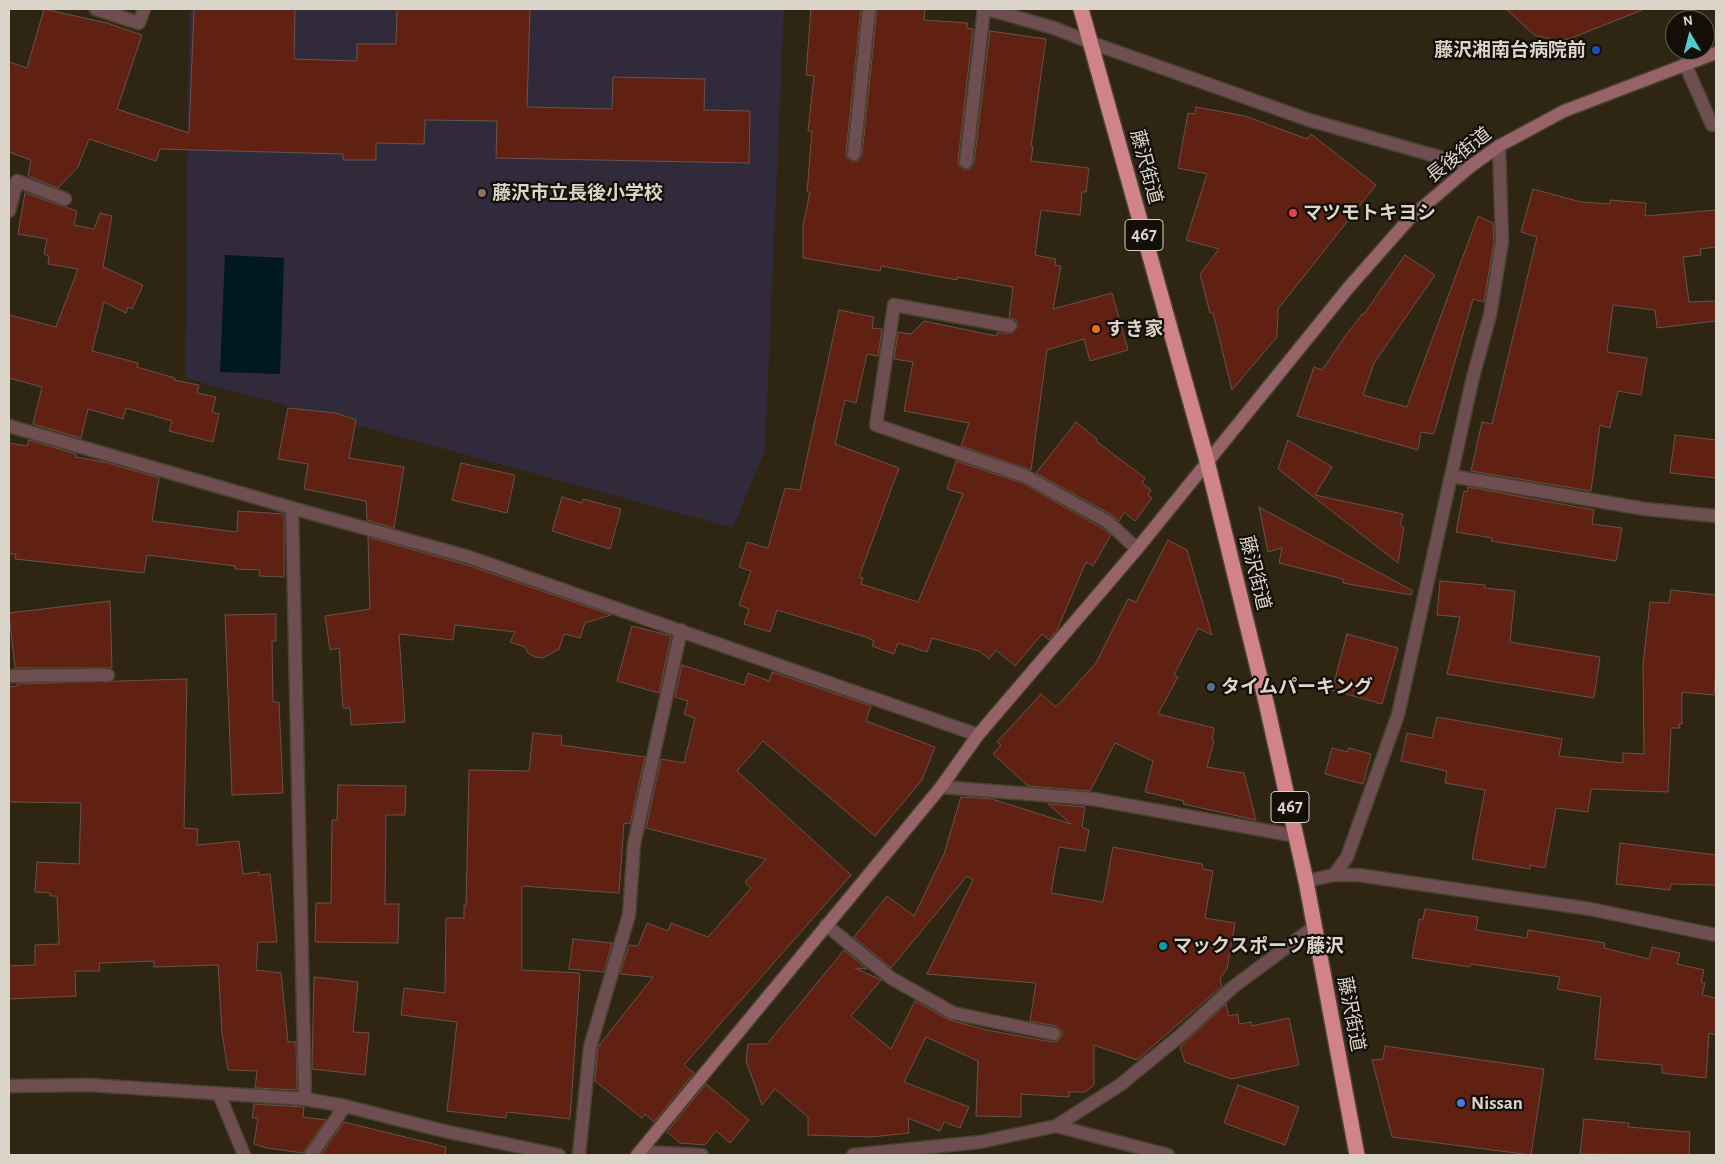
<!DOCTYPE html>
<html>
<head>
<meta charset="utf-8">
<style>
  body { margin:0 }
  #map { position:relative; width:1725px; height:1164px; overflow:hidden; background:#2e2513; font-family:"Alegreya Sans",sans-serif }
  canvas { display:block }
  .frame { position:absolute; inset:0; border:10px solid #dad4c9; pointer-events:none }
  .north { position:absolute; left:1665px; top:10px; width:50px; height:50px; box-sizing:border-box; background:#130f07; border:1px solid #635e55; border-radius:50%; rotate:352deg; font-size:14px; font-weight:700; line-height:20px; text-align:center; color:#dad4c9 }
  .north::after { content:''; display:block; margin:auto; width:18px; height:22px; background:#52cdcf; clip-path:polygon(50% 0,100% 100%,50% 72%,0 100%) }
</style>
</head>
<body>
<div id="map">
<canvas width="1725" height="1164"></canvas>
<div class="frame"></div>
<div class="north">N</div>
</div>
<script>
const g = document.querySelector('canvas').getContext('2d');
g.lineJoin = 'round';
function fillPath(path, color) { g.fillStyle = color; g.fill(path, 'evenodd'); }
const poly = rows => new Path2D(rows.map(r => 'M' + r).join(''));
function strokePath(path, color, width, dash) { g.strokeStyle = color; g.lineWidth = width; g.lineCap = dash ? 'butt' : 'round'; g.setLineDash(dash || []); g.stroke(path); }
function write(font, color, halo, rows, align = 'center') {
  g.font = font + ' "Alegreya Sans","Noto Sans JP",sans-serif'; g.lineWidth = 4.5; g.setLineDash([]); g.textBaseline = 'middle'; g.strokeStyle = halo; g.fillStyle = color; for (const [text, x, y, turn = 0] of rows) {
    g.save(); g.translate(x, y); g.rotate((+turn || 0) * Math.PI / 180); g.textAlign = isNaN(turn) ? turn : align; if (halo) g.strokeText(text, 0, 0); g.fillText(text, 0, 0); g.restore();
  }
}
fillPath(poly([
  [189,9,784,9,765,451,733,528,185,378]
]), '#302a3b');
fillPath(poly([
  [225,255,284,258,280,374,220,372]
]), '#001820');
const building = poly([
  [44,9,107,23,142,35,117,109,189,133,194,9,295,9,294,59,357,61,357,44,396,44,397,9,530,9,527,107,612,109,613,77,705,79,704,110,750,111,749,163,496,158,497,121,425,120,424,144,376,143,376,160,343,160,343,154,160,149,156,161,89,139,78,167,58,188,28,176,31,160,9,152,9,62,27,68,44,9],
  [811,9,861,9,846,153,847,158,853,162,858,161,862,155,877,9,925,9,924,20,967,23,967,28,973,29,958,161,959,166,965,170,970,169,974,163,990,31,1046,39,1031,146,1033,146,1031,161,1089,168,1086,192,1082,192,1080,215,1041,210,1035,255,1056,259,1055,265,1061,266,1053,309,1112,293,1128,350,1090,361,1084,339,1047,350,1031,470,961,446,969,423,904,411,913,362,894,359,898,332,911,334,924,321,996,336,997,333,1013,333,1018,327,1016,320,1009,318,1013,287,957,277,957,280,881,266,880,271,803,258,803,226,810,192,807,192,812,131,808,131,814,76,806,75,811,9],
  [1506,9,1642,9,1642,10,1569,39,1558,41,1534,35,1506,9],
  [1196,107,1245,116,1307,139,1311,134,1376,185,1278,309,1277,337,1232,390,1213,313,1210,313,1200,274,1219,249,1186,240,1207,174,1178,168,1188,113,1195,114,1196,107],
  [1533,189,1581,202,1610,204,1610,200,1646,203,1645,216,1716,210,1716,247,1700,249,1701,255,1683,257,1689,302,1716,301,1716,321,1657,328,1655,310,1613,305,1607,352,1647,358,1641,395,1618,391,1610,428,1600,425,1591,491,1471,471,1482,422,1492,424,1537,237,1521,232,1533,189],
  [25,193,77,211,74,225,94,229,100,213,112,216,103,267,143,285,132,309,128,307,126,313,104,302,92,351,138,363,137,367,175,378,174,380,199,385,197,393,216,397,212,412,219,414,213,442,169,431,172,421,126,408,123,419,88,409,81,438,33,424,42,387,9,378,9,315,56,327,78,269,48,264,49,256,44,254,47,239,18,234,25,193],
  [1478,216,1493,223,1494,241,1484,302,1473,299,1434,434,1421,432,1418,450,1297,416,1314,367,1322,370,1346,335,1363,313,1364,314,1405,255,1435,275,1374,363,1363,395,1407,407,1478,216],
  [839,310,874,317,872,328,882,329,878,356,867,354,856,403,845,400,835,444,899,468,859,577,863,578,861,584,918,602,963,494,947,489,956,461,1022,483,1103,529,1111,535,1093,566,1086,562,1057,630,1049,640,1042,634,1015,666,996,650,989,659,979,651,932,638,927,652,898,643,894,654,872,646,874,641,866,637,777,610,770,632,744,624,749,609,739,605,751,571,739,567,747,542,768,548,785,488,800,490,839,310],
  [288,408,336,413,356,420,349,458,404,467,394,528,367,520,366,501,304,489,308,464,278,459,288,408],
  [1076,422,1097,439,1096,441,1145,478,1142,483,1151,490,1148,495,1152,498,1135,521,1124,512,1119,521,1112,515,1036,473,1076,422],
  [1675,435,1716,440,1716,478,1670,473,1675,435],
  [29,440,76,454,76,457,104,462,159,478,152,521,237,532,238,511,284,514,284,577,259,576,260,570,235,569,235,566,147,555,144,573,15,559,16,554,9,554,9,443,27,446,29,440],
  [1288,440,1332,467,1315,495,1403,514,1400,526,1404,527,1398,563,1278,469,1288,440],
  [461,463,515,475,507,513,452,500,461,463],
  [1468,487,1594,510,1592,524,1622,528,1616,561,1491,541,1492,538,1456,532,1464,491,1467,492,1468,487],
  [562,497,582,503,583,499,621,509,610,549,552,531,562,497],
  [1259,507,1413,591,1411,595,1343,583,1343,579,1279,563,1282,548,1268,552,1259,507],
  [368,537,467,565,611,615,585,623,580,638,564,634,559,649,543,658,535,657,528,653,525,647,510,642,515,632,455,625,453,640,399,634,405,722,351,725,350,708,343,708,339,648,330,650,325,616,370,609,368,537],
  [1168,540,1187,550,1212,635,1198,628,1174,675,1178,677,1158,714,1214,728,1212,740,1214,741,1207,767,1244,773,1256,820,1183,804,1184,801,1145,792,1153,761,1115,743,1090,791,1028,786,993,754,1001,745,997,742,1041,694,1056,707,1096,663,1128,599,1136,602,1168,540],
  [1440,581,1485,585,1485,588,1515,591,1510,642,1600,657,1594,698,1447,674,1460,617,1437,615,1440,581],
  [1671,590,1716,595,1716,667,1714,695,1682,692,1682,724,1679,724,1680,728,1671,728,1668,792,1591,789,1588,812,1556,808,1545,868,1530,865,1530,869,1472,859,1485,790,1445,783,1447,771,1401,761,1407,733,1432,738,1437,717,1562,739,1559,756,1623,763,1623,753,1644,754,1643,664,1650,602,1669,603,1671,590],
  [110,601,112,668,15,668,9,613,110,601],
  [276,614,276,641,272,641,273,702,279,702,283,793,232,795,225,615,276,614],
  [632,626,671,636,659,693,617,681,632,626],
  [1347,634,1398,648,1382,704,1332,690,1347,634],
  [682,665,744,685,748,673,769,681,772,672,871,706,866,721,935,747,922,780,875,836,763,741,737,771,851,875,684,1065,694,1073,654,1122,645,1114,642,1118,595,1081,598,1047,653,977,620,974,629,945,638,946,647,923,668,931,671,923,708,937,751,888,745,882,766,859,646,828,661,759,684,763,695,718,684,714,688,701,675,697,682,665],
  [187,679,184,828,198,829,197,845,239,841,243,874,259,872,259,875,270,874,277,942,258,942,256,970,281,973,288,1042,296,1042,297,1090,255,1088,257,1071,228,1070,222,1033,218,965,154,967,154,961,99,963,100,971,75,971,76,996,9,999,9,966,35,965,35,945,59,944,57,896,50,896,50,893,35,892,37,862,79,864,81,803,9,802,9,687,17,686,17,684,187,679],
  [533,733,562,736,561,745,645,757,630,824,624,823,619,893,522,886,522,970,580,973,570,1119,507,1112,506,1118,447,1111,457,1022,401,1015,404,988,445,993,446,918,464,918,464,905,466,906,469,770,529,771,533,733],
  [1332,748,1347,752,1349,748,1371,754,1363,784,1325,774,1332,748],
  [338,785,406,786,405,815,386,815,385,904,399,904,398,943,315,942,316,903,331,903,332,820,337,820,338,785],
  [961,797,992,799,1071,824,1048,804,1085,807,1082,827,1089,830,1085,851,1059,847,1051,893,1103,902,1113,847,1202,864,1203,869,1213,871,1205,918,1235,923,1227,969,1220,978,1222,986,1137,1060,1094,1045,1094,1085,1085,1092,1069,1092,1069,1097,1021,1094,1021,1117,976,1116,978,1061,926,1037,904,1082,969,1107,960,1128,944,1122,940,1131,908,1118,909,1133,871,1137,808,1135,808,1117,775,1089,762,1105,746,1061,748,1044,767,1044,844,950,867,969,855,968,881,980,851,1016,891,1049,915,1001,949,1020,987,1030,1052,1042,1057,1042,1062,1036,1062,1031,1056,1026,1030,1021,1036,983,927,974,973,880,967,876,891,968,854,937,887,896,914,916,944,854,961,797],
  [1620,843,1716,855,1716,885,1671,884,1670,890,1616,884,1620,843],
  [1425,909,1478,917,1476,930,1527,938,1528,930,1605,943,1604,948,1649,959,1652,947,1680,953,1677,964,1704,970,1701,982,1705,983,1702,995,1716,998,1716,1035,1709,1033,1706,1078,1662,1073,1662,1065,1595,1059,1601,997,1557,989,1560,977,1471,964,1470,967,1412,958,1419,919,1423,920,1425,909],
  [573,939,612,943,604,972,569,969,573,939],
  [314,977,358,982,353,1032,369,1033,365,1075,312,1069,314,977],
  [1226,1004,1229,1016,1238,1014,1239,1024,1251,1022,1252,1026,1289,1018,1299,1065,1231,1079,1185,1062,1180,1047,1226,1004],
  [1385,1046,1544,1069,1531,1155,1392,1137,1372,1060,1383,1059,1385,1046],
  [706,1084,749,1120,730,1143,716,1131,705,1145,680,1143,667,1132,706,1084],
  [1238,1085,1299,1107,1285,1145,1224,1123,1238,1085],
  [254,1104,304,1107,303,1117,326,1120,303,1153,267,1148,254,1144,258,1118,252,1118,254,1104],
  [1584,1119,1629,1123,1628,1127,1690,1132,1689,1155,1580,1154,1584,1119],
  [344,1122,446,1147,445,1155,321,1155,344,1122]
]);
fillPath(building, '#602112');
strokePath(building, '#69524c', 1);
const street = poly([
  [96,9,139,23,144,9],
  [987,9,1054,28,1092,43,1309,120,1471,166],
  [1685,64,1712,125,1716,124],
  [854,154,869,9],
  [966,162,984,9],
  [9,211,17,181,65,199],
  [1010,326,894,305,876,425,1025,476,1108,522,1137,549],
  [9,426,292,508,469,557,978,735],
  [1451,476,1645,509,1716,516],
  [292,508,305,1099],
  [9,676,108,675],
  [941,787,1093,799,1296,836],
  [1334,875,1347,857,1398,715,1473,377,1490,315,1502,242,1499,146],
  [1306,881,1334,875,1358,875,1590,909,1716,935],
  [826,925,891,978,953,1013,1054,1034],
  [9,1086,89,1085,305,1099,345,1106,444,1131,559,1155],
  [219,1094,244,1155],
  [1056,1126,1120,1085,1181,1035,1233,987,1314,927],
  [641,1152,702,1155],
  [311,1155,345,1106],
  [579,1155,590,1047,629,915,634,844,681,630],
  [853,1155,980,1142,1056,1126,1168,1155]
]);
const secondary = poly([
  [637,1155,941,787,978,735,1137,549,1349,287,1410,218,1471,166,1499,146,1564,111,1716,53]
]);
const highway = poly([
  [1081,9,1207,461,1266,702,1306,881,1357,1155]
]);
strokePath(street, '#4a4130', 15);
strokePath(secondary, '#4a4130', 15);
strokePath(highway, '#4a4130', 18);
strokePath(street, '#6e4e50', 12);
strokePath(secondary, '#966468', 12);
strokePath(highway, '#d08389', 15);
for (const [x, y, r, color] of [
  [1596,50,5,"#1a4fb4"],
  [482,193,5,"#8d6e63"],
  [1293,213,5,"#e0444e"],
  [1096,329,5,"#e8710a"],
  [1211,687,5,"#5c6f8a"],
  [1163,946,5,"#0f9aa8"],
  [1461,1103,5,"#3f7fe0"]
]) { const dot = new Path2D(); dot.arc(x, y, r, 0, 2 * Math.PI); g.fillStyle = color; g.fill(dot); strokePath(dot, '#130f07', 2); }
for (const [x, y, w] of [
  [1144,235,38],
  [1290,807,38]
]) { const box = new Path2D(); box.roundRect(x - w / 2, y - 15.5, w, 31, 4); g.fillStyle = '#130f07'; g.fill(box); strokePath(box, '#dad4c9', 1); }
write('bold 18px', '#dad4c9', null, [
  ["467",1144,235],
  ["467",1290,807]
]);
write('bold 19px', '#dad4c9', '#130f07', [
  ["藤沢湘南台病院前",1586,50,"right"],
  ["藤沢市立長後小学校",492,193],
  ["マツモトキヨシ",1303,213],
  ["すき家",1106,329],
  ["タイムパーキング",1221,687],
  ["マックスポーツ藤沢",1173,946],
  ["Nissan",1471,1103]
], 'left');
write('19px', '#dad4c9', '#130f07', [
  ["長後街道",1459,155,-38],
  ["藤沢街道",1146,167,75],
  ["藤沢街道",1255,573,76],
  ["藤沢街道",1351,1014,79]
]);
</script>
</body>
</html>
